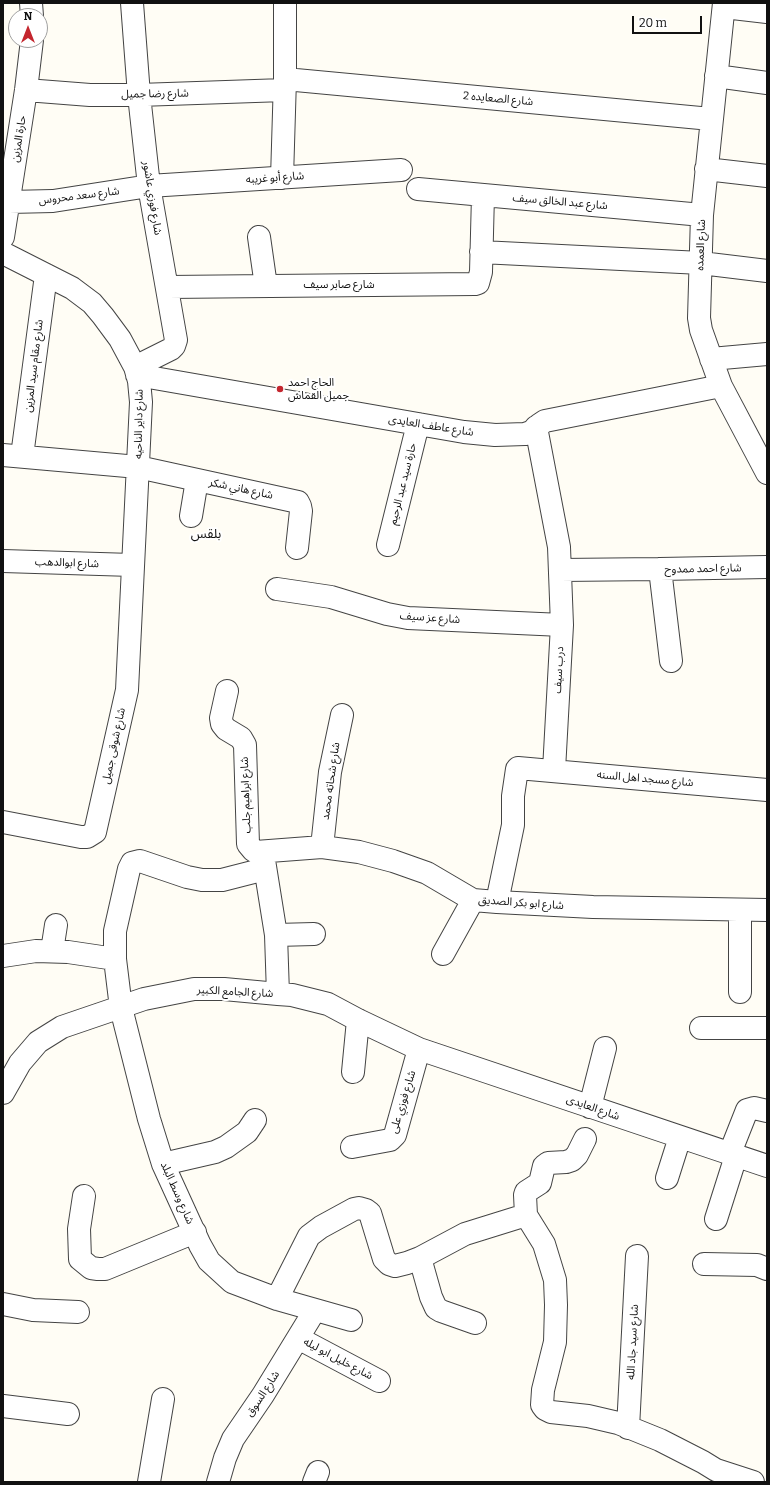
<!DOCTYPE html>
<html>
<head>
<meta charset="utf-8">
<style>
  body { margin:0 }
  #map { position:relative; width:770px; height:1485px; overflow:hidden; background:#fffdf5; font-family:Bitter,serif }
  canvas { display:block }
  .frame { position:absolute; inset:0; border:4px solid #111; pointer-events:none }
  .north { position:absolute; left:8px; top:8px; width:40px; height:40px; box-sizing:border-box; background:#fff; border:1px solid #a0a0a0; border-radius:50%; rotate:0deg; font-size:11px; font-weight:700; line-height:16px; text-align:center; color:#111 }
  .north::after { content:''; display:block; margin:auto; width:14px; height:18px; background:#c4262e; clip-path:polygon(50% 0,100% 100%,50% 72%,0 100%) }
  .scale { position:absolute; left:632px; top:16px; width:70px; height:18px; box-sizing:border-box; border:2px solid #111; border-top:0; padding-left:5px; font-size:12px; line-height:14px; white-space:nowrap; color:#111; -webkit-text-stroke:3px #fff; paint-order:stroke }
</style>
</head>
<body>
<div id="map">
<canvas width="770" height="1485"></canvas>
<div class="frame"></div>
<div class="north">N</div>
<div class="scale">20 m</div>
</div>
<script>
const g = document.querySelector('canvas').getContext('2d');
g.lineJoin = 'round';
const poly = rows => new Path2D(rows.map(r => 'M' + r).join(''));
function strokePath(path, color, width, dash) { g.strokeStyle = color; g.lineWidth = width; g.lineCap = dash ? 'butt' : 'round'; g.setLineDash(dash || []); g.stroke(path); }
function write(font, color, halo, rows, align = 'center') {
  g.font = font + ' Bitter,"Noto Sans Arabic",serif'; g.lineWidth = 4; g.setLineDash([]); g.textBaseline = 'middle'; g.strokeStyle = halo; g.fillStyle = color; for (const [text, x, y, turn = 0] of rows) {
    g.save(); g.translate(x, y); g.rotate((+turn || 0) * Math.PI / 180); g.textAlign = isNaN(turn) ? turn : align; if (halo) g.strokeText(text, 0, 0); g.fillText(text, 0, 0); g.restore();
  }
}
const minor = poly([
  [31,3,32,16],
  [132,3,139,95,149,186,176,340,174,346,171,349,135,367],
  [724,3,702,215,699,318,701,330,721,386,767,473],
  [724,7,767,12],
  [716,76,767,83],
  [285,79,711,119],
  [26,90,90,95,139,95,284,90],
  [706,169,767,176],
  [282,178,285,79,285,3],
  [418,189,702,215],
  [9,202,53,201,149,186,401,170],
  [3,237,26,90,32,40],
  [259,237,266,286],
  [481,252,701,263,767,271],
  [3,253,72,288,92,303,103,316,120,339,135,367,139,381,141,402,127,690,95,832,87,837,81,837,3,822],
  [168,287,475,284,478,283,481,272,483,195],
  [711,359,767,354],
  [137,375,464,432,495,435,525,434,531,432,539,425,545,421,721,386],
  [536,427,559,547,562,625,554,770],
  [3,455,138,467,298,502,300,506,301,511,297,548],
  [22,456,46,275],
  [191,516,197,480],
  [388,545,418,424],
  [3,561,132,565],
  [560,570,660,569],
  [277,589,331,597,387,614,408,618,562,625],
  [671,661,660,569,767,567],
  [227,691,221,718,222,724,226,729,241,738,245,745,248,844,253,850,256,852,322,847,359,852,393,861,427,873,473,900,497,902,593,907,767,910],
  [322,847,330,772,342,715],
  [263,854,276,935,278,994],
  [265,869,222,880,202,880,187,877,140,861,132,863,129,869,115,931,115,959,121,1008,149,1119,163,1164,200,1245,209,1261,232,1282,277,1299,351,1320],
  [497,902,513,825,513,796,517,769,518,768,767,790],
  [740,910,740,992],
  [276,935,314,934],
  [52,951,56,925],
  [443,954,473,900],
  [3,956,36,951,68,952,115,959],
  [701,1028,767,1028],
  [353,1072,358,1020],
  [3,1093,20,1063,38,1042,62,1027,144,999,194,989,224,989,278,994,292,995,328,1004,358,1020,419,1049,767,1166],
  [590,1107,605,1048],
  [585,1139,577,1155,572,1160,566,1162,548,1163,544,1166,540,1183,526,1192,525,1195,526,1215,544,1244,555,1280,556,1305,555,1342,543,1390,542,1405,545,1409,551,1412,588,1416,618,1423,660,1440,703,1462,716,1470,753,1482],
  [352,1147,390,1140,395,1135,419,1049],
  [730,1153,747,1110,754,1108,767,1111],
  [163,1164,215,1152,226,1147,247,1132,255,1120],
  [667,1178,680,1137],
  [84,1196,79,1229,80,1259,91,1268,98,1269,105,1269,195,1232],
  [716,1219,736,1156],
  [704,1264,757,1265,767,1269],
  [277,1299,309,1236,321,1227,354,1209,359,1208,366,1210,370,1213,384,1259,389,1264,395,1266,407,1263,420,1258],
  [3,1304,33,1310,78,1312],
  [475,1323,441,1311,436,1308,431,1297,420,1258,465,1234,526,1215],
  [298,1338,379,1381],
  [3,1406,68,1414],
  [628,1428,637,1256],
  [149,1482,163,1399],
  [218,1482,225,1458,233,1439,263,1395,315,1310],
  [314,1482,318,1472]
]);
strokePath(minor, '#444', 24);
strokePath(minor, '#fff', 22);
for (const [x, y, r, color] of [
  [280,389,4,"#c4262e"]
]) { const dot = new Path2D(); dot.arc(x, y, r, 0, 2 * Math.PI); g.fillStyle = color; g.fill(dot); strokePath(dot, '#fff', 1.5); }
write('11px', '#111', '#fff', [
  ["شارع رضا جميل",155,94,-1],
  ["شارع الصعايده 2",498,99,5],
  ["حارة المزين",19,139,-81],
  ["شارع أبو غريبه",275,178,-4],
  ["شارع سعد محروس",79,196,-7],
  ["شارع فوزي عاشور",152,198,81],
  ["شارع عبد الخالق سيف",560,202,5],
  ["شارع العمده",701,245,-88],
  ["شارع صابر سيف",339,285],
  ["شارع مقام سيد المزين",34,366,-83],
  ["شارع داير الناحيه",139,424,-89],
  ["شارع عاطف العايدى",431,426,9],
  ["حارة سيد عبد الرحيم",403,484,-76],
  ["شارع هاني شكر",241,489,12],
  ["شارع ابوالدهب",67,563,2],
  ["شارع احمد ممدوح",703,569,-1],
  ["شارع عز سيف",430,618,4],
  ["درب سيف",559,670,-87],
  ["شارع شوقى جميل",114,746,-78],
  ["شارع مسجد اهل السنه",645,779,5],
  ["شارع شحاته محمد",331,781,-82],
  ["شارع ابراهيم جلب",246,795,-92],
  ["شارع ابو بكر الصديق",521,903,4],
  ["شارع الجامع الكبير",235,992,3],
  ["شارع فوزي على",403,1102,-73],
  ["شارع العايدى",593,1108,19],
  ["شارع وسط البلد",177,1193,66],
  ["شارع سيد جاد الله",633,1342,-87],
  ["شارع خليل ابو ليله",338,1359,28],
  ["شارع السوق",263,1394,-57]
]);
write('11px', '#111', '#fff', [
  ["الحاج احمد",288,383],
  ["جميل القماش",288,396]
], 'left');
write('13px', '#111', '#fff', [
  ["بلقس",206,534]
]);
</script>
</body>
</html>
